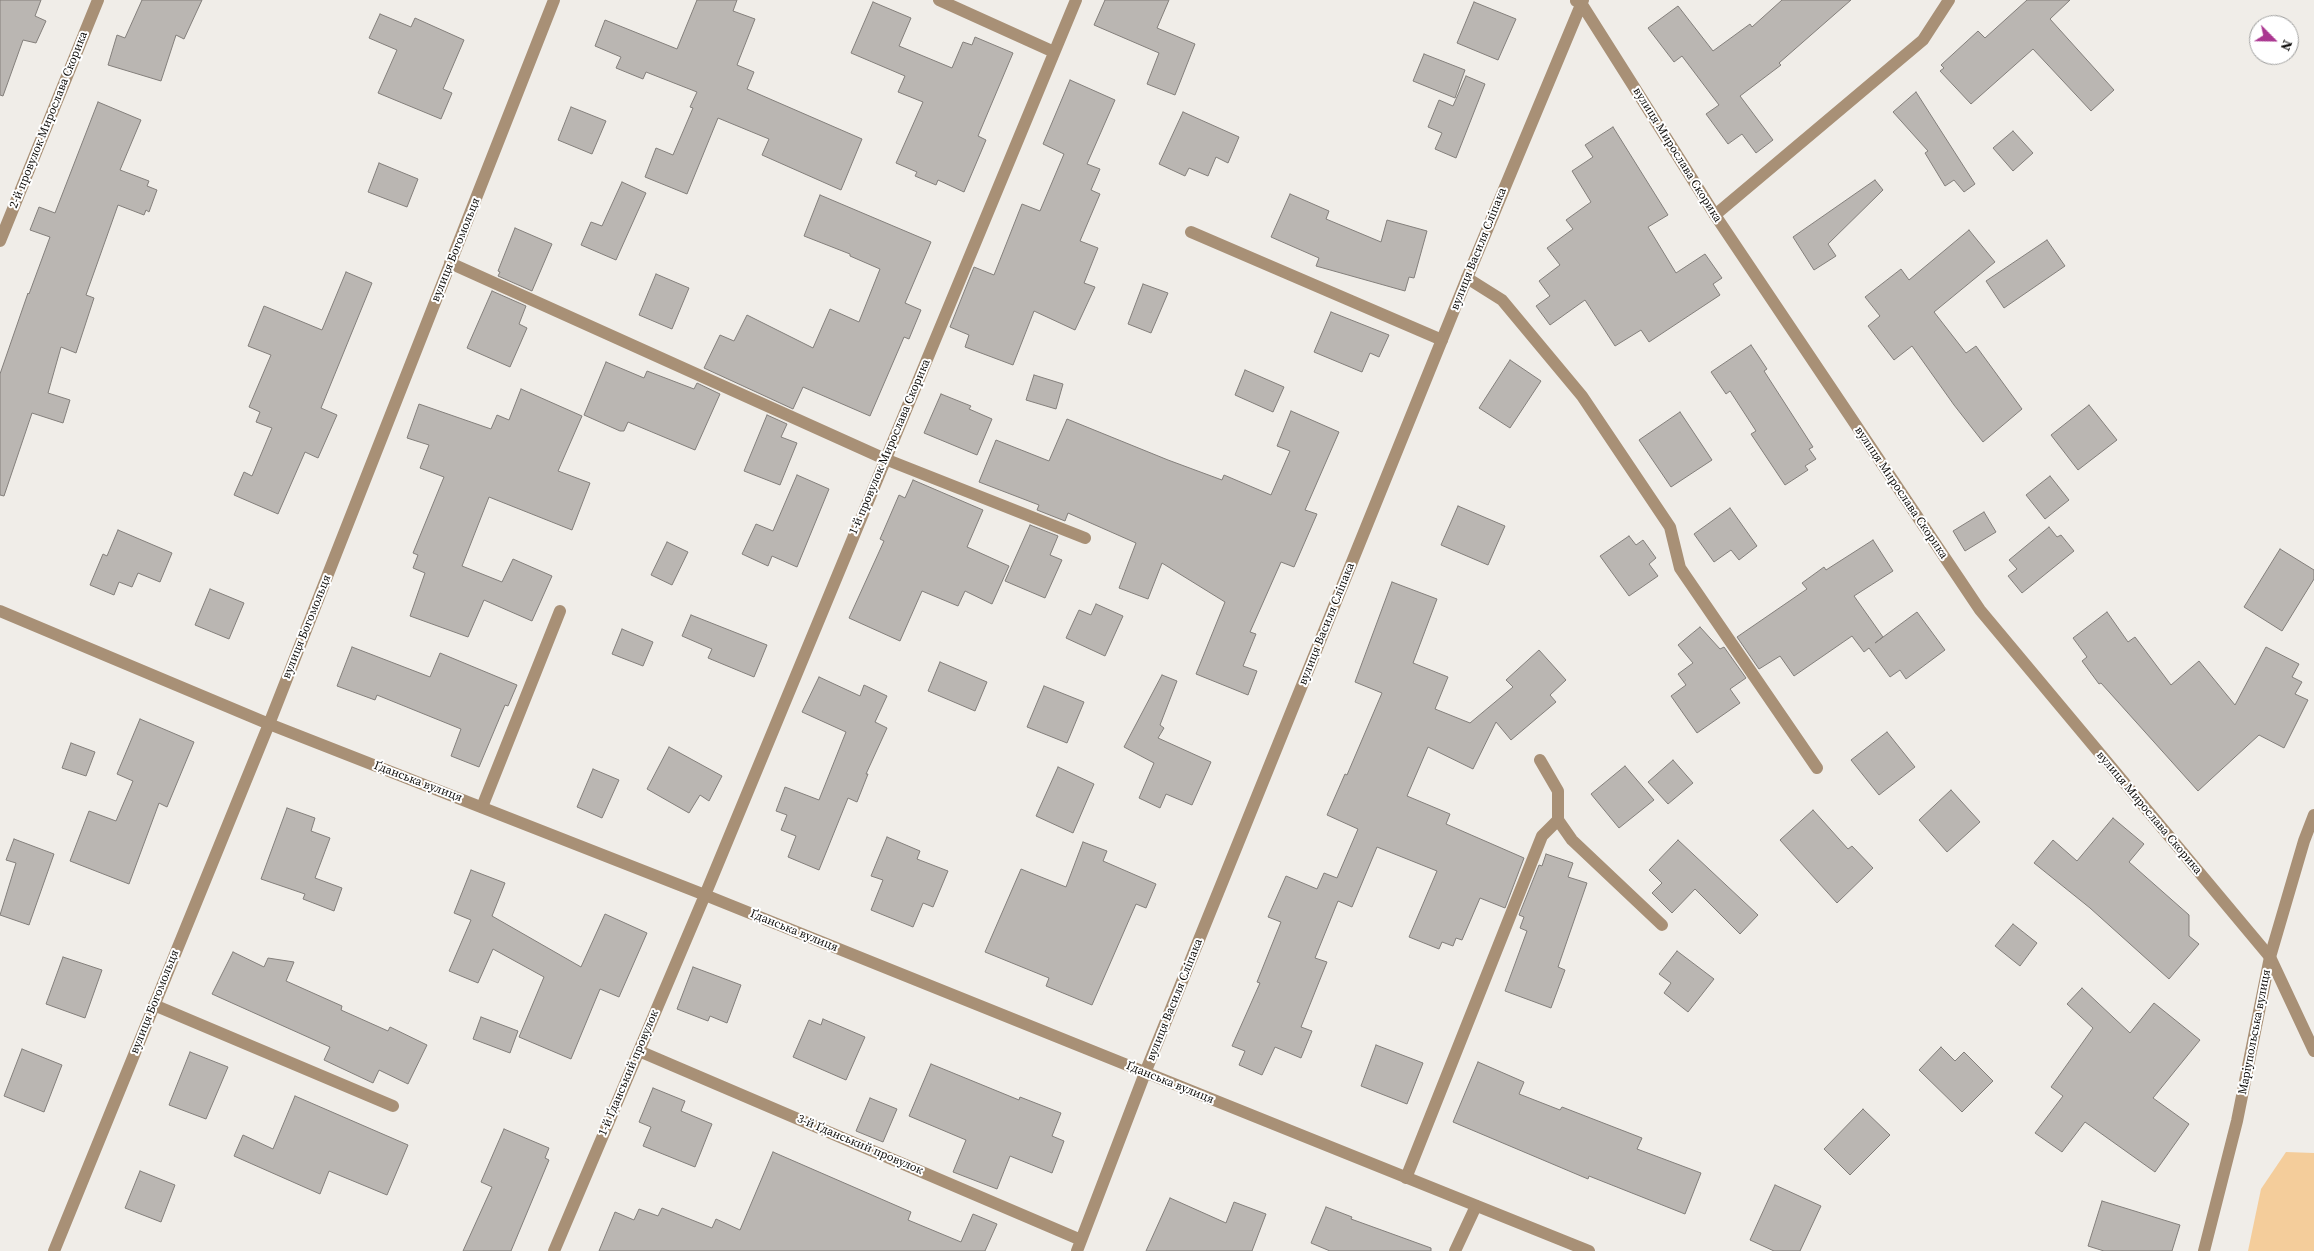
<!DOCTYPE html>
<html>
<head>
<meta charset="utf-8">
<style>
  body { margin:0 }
  #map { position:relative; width:2314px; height:1251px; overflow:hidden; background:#f0ede8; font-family:"Source Serif 4",serif }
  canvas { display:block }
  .north { position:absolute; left:2249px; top:15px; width:50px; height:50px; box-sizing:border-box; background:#fff; border:1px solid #9e9e9d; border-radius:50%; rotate:113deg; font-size:14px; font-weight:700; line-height:20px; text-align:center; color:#0d0c0a }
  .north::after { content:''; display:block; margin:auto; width:18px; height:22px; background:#aa3690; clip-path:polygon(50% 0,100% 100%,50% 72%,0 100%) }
</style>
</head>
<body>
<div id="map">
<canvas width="2314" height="1251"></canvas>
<div class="north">N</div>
</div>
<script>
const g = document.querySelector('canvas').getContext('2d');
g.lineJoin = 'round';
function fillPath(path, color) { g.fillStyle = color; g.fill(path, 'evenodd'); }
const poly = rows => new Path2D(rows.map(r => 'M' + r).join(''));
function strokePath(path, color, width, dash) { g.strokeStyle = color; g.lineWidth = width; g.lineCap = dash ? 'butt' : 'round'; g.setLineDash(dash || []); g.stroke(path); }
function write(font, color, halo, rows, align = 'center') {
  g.font = font + ' "Source Serif 4",serif'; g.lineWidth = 4; g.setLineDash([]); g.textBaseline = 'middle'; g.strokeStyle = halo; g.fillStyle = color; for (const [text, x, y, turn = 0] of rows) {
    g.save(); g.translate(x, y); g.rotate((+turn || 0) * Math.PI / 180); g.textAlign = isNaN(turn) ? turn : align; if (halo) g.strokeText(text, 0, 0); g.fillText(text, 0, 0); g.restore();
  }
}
fillPath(poly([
  [2286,1152,2314,1153,2314,1251,2248,1251,2261,1189]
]), '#f4cd9b');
const building = poly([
  [0,0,41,0,35,16,46,21,36,43,23,40,3,96,0,95,0,0],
  [142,0,202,0,184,39,176,35,161,81,108,65,117,35,125,38,142,0],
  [697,0,737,0,733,11,755,19,737,65,754,72,747,89,862,139,841,190,762,155,769,139,718,118,687,194,645,177,656,148,673,155,693,108,690,107,697,92,646,72,643,79,616,68,621,57,595,46,605,20,677,49,697,0],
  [1105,0,1169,0,1157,28,1195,44,1175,95,1147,84,1159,53,1094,25,1105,0],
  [1782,0,1851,0,1779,63,1781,65,1740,96,1773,140,1756,153,1742,134,1728,144,1706,114,1719,105,1682,56,1674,62,1648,28,1678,6,1713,51,1750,24,1752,27,1782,0],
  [2027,0,2070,0,2050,19,2114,90,2091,111,2033,49,1971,104,1940,71,1944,68,1941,65,1978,31,1985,38,2027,0],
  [873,2,911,18,899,46,952,68,963,42,972,45,975,37,1013,53,978,136,986,140,964,192,938,180,936,185,915,176,917,172,896,163,923,102,898,92,905,76,851,53,873,2],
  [1474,2,1516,19,1498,60,1457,43,1474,2],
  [380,14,411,27,415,18,464,40,443,89,452,93,441,119,378,93,397,50,369,38,380,14],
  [1424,54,1465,70,1455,98,1413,81,1424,54],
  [1466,76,1485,84,1456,158,1435,149,1442,133,1428,127,1439,100,1453,106,1466,76],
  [1070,80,1115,100,1087,164,1100,169,1091,190,1100,194,1080,241,1098,248,1084,283,1095,287,1075,330,1034,311,1013,365,965,347,969,335,950,327,974,267,994,275,1022,204,1040,211,1064,154,1043,144,1070,80],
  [1916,92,1975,184,1964,192,1954,180,1945,186,1925,153,1928,151,1893,112,1916,92],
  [98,102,141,120,120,170,149,181,147,186,157,190,149,212,146,210,144,215,118,205,86,295,94,298,76,353,61,347,48,393,70,400,63,423,32,413,4,496,0,495,0,374,28,293,29,294,50,237,30,230,39,207,55,213,98,102],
  [571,107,606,121,592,154,558,140,571,107],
  [1183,112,1239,137,1228,163,1216,157,1208,176,1189,168,1185,176,1159,164,1183,112],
  [1613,127,1668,215,1648,227,1676,273,1705,254,1722,278,1713,284,1720,295,1649,342,1641,330,1615,346,1585,300,1550,325,1536,306,1550,296,1539,281,1560,265,1547,248,1573,229,1566,220,1591,202,1572,171,1593,157,1585,145,1613,127],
  [2013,131,2033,153,2013,171,1993,148,2013,131],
  [379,163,418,179,407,207,368,192,379,163],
  [1875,180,1883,190,1828,244,1836,256,1814,270,1793,237,1875,180],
  [622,182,646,193,616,260,581,245,591,222,602,226,622,182],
  [1290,194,1329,211,1326,219,1381,242,1387,220,1427,231,1414,278,1409,277,1405,291,1316,266,1319,258,1271,237,1290,194],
  [820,195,931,242,905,303,921,310,909,339,904,337,870,416,803,387,793,409,704,368,720,335,734,341,747,315,813,348,830,309,859,322,880,269,850,256,850,254,804,236,820,195],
  [515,228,552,244,532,291,498,276,500,272,498,271,515,228],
  [1969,230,1995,262,1934,312,1966,353,1976,346,2022,409,1983,442,1954,405,1912,346,1894,360,1868,326,1880,316,1865,297,1901,269,1909,280,1969,230],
  [2047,240,2065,266,2004,308,1986,281,2047,240],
  [346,272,372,283,321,408,337,415,318,458,305,452,278,514,234,495,244,472,252,476,272,428,256,422,260,412,249,407,271,355,248,346,264,306,322,330,346,272],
  [656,274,689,288,672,329,639,315,656,274],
  [1143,284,1168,293,1151,333,1128,324,1143,284],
  [492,291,526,306,519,324,527,328,510,367,467,348,492,291],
  [1331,312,1389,335,1379,357,1370,353,1362,372,1314,352,1331,312],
  [1751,345,1767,369,1764,371,1813,447,1809,449,1816,459,1805,466,1808,470,1785,485,1751,434,1756,431,1730,391,1726,394,1711,372,1751,345],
  [1510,360,1541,381,1510,428,1479,408,1510,360],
  [606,362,644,378,647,371,694,389,697,383,720,394,695,450,628,422,624,431,620,431,584,415,606,362],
  [1245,370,1284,387,1273,412,1235,395,1245,370],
  [1034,375,1063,384,1056,409,1026,400,1034,375],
  [521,389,582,416,558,471,590,483,572,530,489,497,462,566,502,582,513,559,552,576,532,621,484,600,468,637,410,616,425,573,413,568,418,555,413,553,444,477,420,468,429,445,407,438,419,404,491,429,497,415,509,420,521,389],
  [941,394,971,406,969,409,992,419,977,455,924,433,941,394],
  [2089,405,2117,440,2078,470,2051,435,2089,405],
  [1291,411,1339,432,1305,510,1317,514,1294,567,1281,562,1250,632,1256,634,1243,666,1257,671,1248,695,1196,674,1225,602,1162,563,1148,599,1119,588,1136,543,1068,513,1065,521,1037,510,1039,505,979,482,996,440,1049,461,1067,419,1168,460,1222,480,1224,475,1271,495,1290,451,1277,446,1291,411],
  [1680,412,1712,460,1671,487,1639,440,1680,412],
  [767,415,787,424,781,437,797,443,780,485,744,471,767,415],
  [797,475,829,489,797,567,772,556,768,566,742,554,756,524,773,531,797,475],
  [2050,476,2069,500,2045,519,2026,495,2050,476],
  [913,480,983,510,967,547,1009,566,992,604,965,591,958,606,922,591,900,641,849,618,884,541,880,539,899,495,905,498,913,480],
  [1458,506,1505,526,1488,565,1441,545,1458,506],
  [1730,508,1757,546,1739,560,1731,550,1714,562,1694,534,1730,508],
  [1984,512,1996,532,1965,551,1953,531,1984,512],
  [1030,525,1058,536,1050,555,1062,560,1045,598,1005,581,1030,525],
  [2049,527,2057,537,2061,535,2074,551,2022,593,2008,576,2017,569,2009,560,2049,527],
  [118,530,172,553,160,582,138,573,132,587,119,582,114,595,90,585,103,554,107,556,118,530],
  [1629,536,1636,545,1643,540,1656,558,1649,564,1658,576,1629,596,1600,556,1629,536],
  [1873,540,1893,571,1854,596,1883,637,1875,643,1917,612,1945,650,1906,679,1900,670,1890,677,1869,648,1864,652,1852,636,1794,676,1780,656,1759,669,1737,637,1807,589,1802,583,1824,567,1826,570,1873,540],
  [667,542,688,552,672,585,651,575,667,542],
  [2280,549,2314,570,2314,579,2282,631,2244,607,2280,549],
  [1392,582,1437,599,1413,663,1448,677,1435,709,1470,723,1513,687,1506,680,1539,650,1566,680,1550,695,1556,702,1511,740,1496,722,1473,769,1428,747,1407,796,1450,814,1446,824,1524,858,1505,908,1480,898,1462,940,1456,938,1453,946,1442,942,1439,949,1409,937,1437,871,1377,847,1352,907,1338,901,1315,958,1327,962,1301,1027,1312,1031,1301,1058,1275,1047,1262,1075,1239,1065,1245,1051,1232,1046,1260,983,1257,982,1281,922,1268,917,1286,876,1317,889,1324,873,1337,878,1358,829,1327,815,1345,774,1347,775,1382,693,1355,682,1392,582],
  [210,589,244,603,229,639,195,625,210,589],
  [1096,604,1123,616,1105,656,1066,638,1079,610,1091,615,1096,604],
  [2107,612,2128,642,2135,637,2171,685,2199,661,2235,705,2266,647,2299,664,2292,677,2302,682,2295,694,2308,700,2284,748,2259,735,2198,791,2101,683,2099,684,2082,661,2087,657,2073,638,2107,612],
  [691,615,767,645,754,677,708,658,712,649,682,636,691,615],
  [1700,627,1720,649,1724,647,1746,678,1730,689,1740,703,1697,733,1671,696,1686,685,1678,674,1693,663,1678,645,1700,627],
  [622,629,653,642,643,666,612,654,622,629],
  [352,647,430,677,440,653,517,685,508,706,505,705,479,767,451,756,461,729,377,695,375,700,337,686,352,647],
  [940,662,987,682,975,711,928,691,940,662],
  [1162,675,1177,681,1160,725,1164,728,1158,738,1211,762,1192,805,1166,794,1160,808,1139,798,1154,763,1124,747,1162,675],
  [819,677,860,696,864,685,887,696,875,722,887,728,866,774,868,774,857,802,848,798,819,870,788,857,796,836,781,830,787,815,776,811,785,787,819,800,846,732,802,712,819,677],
  [1044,686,1084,702,1067,743,1027,727,1044,686],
  [140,719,194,742,167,807,159,803,129,884,70,861,89,811,116,821,133,781,117,774,140,719],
  [1887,732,1915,767,1879,795,1851,760,1887,732],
  [71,743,95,752,86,776,62,768,71,743],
  [669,747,722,776,709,801,700,795,689,813,647,789,669,747],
  [1673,760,1693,783,1668,804,1648,782,1673,760],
  [1625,766,1654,800,1619,828,1591,794,1625,766],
  [1058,767,1094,784,1073,833,1036,816,1058,767],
  [593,769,619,780,602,818,577,807,593,769],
  [1951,790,1980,822,1947,852,1919,820,1951,790],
  [287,808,315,818,311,831,330,838,315,878,342,888,334,911,303,899,305,894,261,879,287,808],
  [1813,810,1848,849,1852,846,1873,868,1837,903,1780,840,1813,810],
  [2113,818,2144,844,2129,862,2189,915,2189,936,2199,944,2169,979,2090,908,2034,863,2053,840,2077,861,2113,818],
  [887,837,920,851,917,859,948,871,933,907,923,903,913,927,871,910,883,880,871,876,887,837],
  [14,839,54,854,29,925,0,915,16,863,6,860,14,839],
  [1678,840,1758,915,1740,934,1695,889,1672,913,1652,893,1662,883,1649,870,1678,840],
  [1083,842,1107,851,1103,861,1156,884,1146,908,1136,904,1092,1005,1046,986,1049,978,985,952,1021,869,1066,887,1083,842],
  [1546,854,1573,863,1568,877,1587,883,1558,967,1565,970,1551,1008,1505,991,1527,931,1520,928,1524,917,1519,915,1539,865,1542,866,1546,854],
  [471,870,505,883,492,916,581,967,605,914,647,933,619,997,600,989,571,1059,519,1037,544,977,493,949,478,983,449,971,471,920,454,913,471,870],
  [2013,924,2037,943,2020,966,1995,946,2013,924],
  [1677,951,1714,979,1688,1012,1664,993,1671,983,1659,974,1677,951],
  [233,952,264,967,268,958,294,962,286,981,342,1006,341,1010,388,1031,390,1027,427,1045,408,1084,379,1070,373,1083,324,1060,330,1047,212,994,233,952],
  [63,957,102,970,85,1018,46,1004,63,957],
  [693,967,741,985,727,1023,710,1016,708,1021,677,1009,693,967],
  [2082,988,2130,1033,2154,1003,2200,1040,2153,1098,2189,1124,2155,1172,2085,1122,2062,1152,2035,1133,2063,1096,2051,1087,2093,1028,2067,1004,2082,988],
  [481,1017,518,1031,510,1053,473,1039,481,1017],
  [823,1019,865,1037,846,1080,793,1057,809,1020,821,1025,823,1019],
  [1376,1045,1423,1063,1407,1104,1361,1086,1376,1045],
  [1941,1047,1955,1061,1964,1052,1993,1081,1962,1112,1919,1070,1941,1047],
  [22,1049,62,1065,44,1112,4,1096,22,1049],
  [190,1052,228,1067,206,1119,169,1105,190,1052],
  [1478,1062,1524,1082,1519,1094,1560,1110,1562,1107,1642,1138,1637,1149,1701,1173,1685,1214,1589,1176,1588,1179,1453,1122,1478,1062],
  [931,1064,1019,1100,1020,1097,1061,1113,1052,1136,1064,1141,1052,1173,1010,1156,997,1189,953,1172,966,1140,909,1116,931,1064],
  [653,1088,685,1101,681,1111,712,1124,695,1167,643,1146,651,1127,639,1122,653,1088],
  [295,1096,408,1145,387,1195,329,1171,320,1194,234,1156,243,1135,273,1149,295,1096],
  [870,1098,897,1109,883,1142,856,1131,870,1098],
  [1863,1109,1890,1135,1850,1175,1824,1149,1863,1109],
  [504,1129,549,1148,545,1158,549,1160,511,1251,463,1251,492,1187,481,1182,504,1129],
  [773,1152,911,1212,908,1220,961,1242,973,1214,997,1224,985,1251,599,1251,615,1212,634,1220,639,1209,658,1216,662,1208,712,1228,716,1219,740,1230,773,1152],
  [140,1171,175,1185,161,1222,125,1208,140,1171],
  [1775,1185,1821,1206,1800,1251,1774,1251,1750,1240,1775,1185],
  [1170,1198,1226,1223,1234,1202,1266,1214,1252,1251,1146,1251,1170,1198],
  [2102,1201,2180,1225,2172,1251,2104,1251,2088,1246,2102,1201],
  [1326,1207,1352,1217,1351,1219,1431,1248,1431,1251,1330,1251,1311,1243,1326,1207]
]);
fillPath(building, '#bab6b2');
strokePath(building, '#837f7b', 1);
strokePath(poly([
  [1715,215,1923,40,1949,0],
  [1191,232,1442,340],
  [1467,278,1502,300,1582,396,1670,527,1680,568,1817,768],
  [1540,760,1558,791,1558,820,1572,840,1662,925],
  [482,807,560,611],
  [154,1005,393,1106],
  [1406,1178,1542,836,1558,820],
  [1455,1251,1476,1206]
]), '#a89076', 12);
strokePath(poly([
  [939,0,1054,52],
  [1576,1,1581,3,1715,215,1980,610,2270,957,2314,1051],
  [0,241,98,0],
  [450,263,885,459,1085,538],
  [0,611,269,724,705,895,1589,1251],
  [639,1051,1081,1240],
  [54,1251,269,724,554,0],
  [554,1251,705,895,1076,0],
  [1077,1251,1145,1073,1467,278,1583,0]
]), '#a89076', 12);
strokePath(poly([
  [2204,1251,2237,1121,2270,957,2304,841,2314,815]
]), '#a89076', 12);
write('12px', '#0d0c0a', '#fff', [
  ["2-й провулок Мирослава Скорика",49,120,-68],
  ["вулиця Мирослава Скорика",1677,155,58],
  ["вулиця Василя Сліпака",1479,249,-68],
  ["вулиця Богомольця",456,250,-68],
  ["1-й провулок Мирослава Скорика",890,447,-67],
  ["вулиця Мирослава Скорика",1901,493,56],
  ["вулиця Василя Сліпака",1327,624,-68],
  ["вулиця Богомольця",307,627,-68],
  ["Ґданська вулиця",418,782,21],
  ["вулиця Мирослава Скорика",2149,813,50],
  ["Ґданська вулиця",794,931,22],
  ["вулиця Василя Сліпака",1175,1000,-68],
  ["вулиця Богомольця",155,1002,-68],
  ["Маріупольська вулиця",2255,1032,-79],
  ["1-й Ґданський провулок",629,1073,-67],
  ["Ґданська вулиця",1170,1083,22],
  ["3-й Ґданський провулок",860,1145,23]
]);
</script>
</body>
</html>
